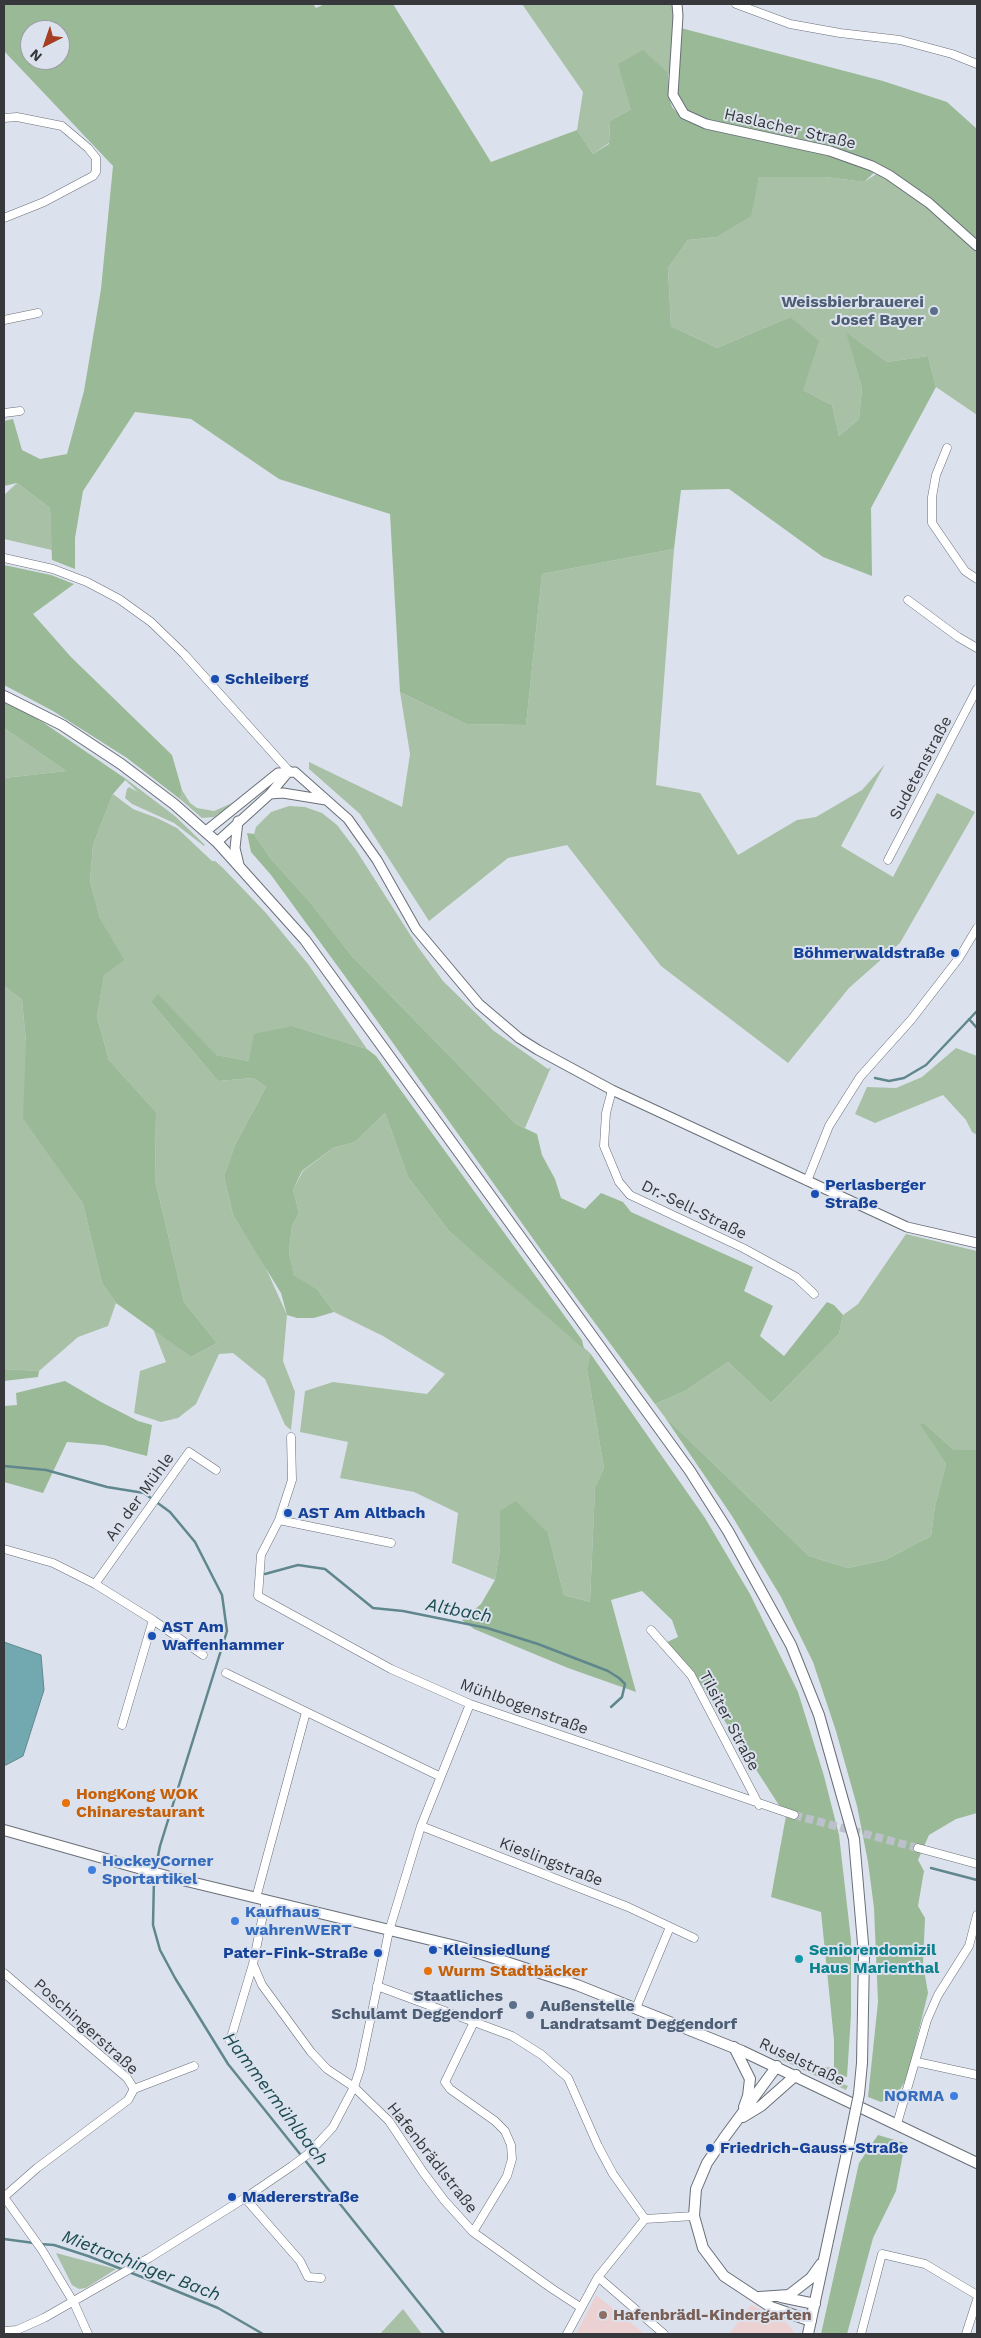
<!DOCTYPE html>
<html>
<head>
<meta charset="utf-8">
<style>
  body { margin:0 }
  #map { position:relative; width:981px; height:2338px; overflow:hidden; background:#dce2ed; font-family:"Work Sans",sans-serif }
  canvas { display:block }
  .frame { position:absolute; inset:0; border:5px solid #36383c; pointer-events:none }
  .north { position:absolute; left:20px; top:20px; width:50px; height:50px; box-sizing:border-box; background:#dce2ed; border:1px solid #9a9ea6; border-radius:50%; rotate:221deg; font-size:14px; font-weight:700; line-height:20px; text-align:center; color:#36383c }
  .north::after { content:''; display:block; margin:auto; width:18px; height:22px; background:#a63e21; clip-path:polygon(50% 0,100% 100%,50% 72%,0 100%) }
</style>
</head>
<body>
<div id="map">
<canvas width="981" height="2338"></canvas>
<div class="frame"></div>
<div class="north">N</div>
</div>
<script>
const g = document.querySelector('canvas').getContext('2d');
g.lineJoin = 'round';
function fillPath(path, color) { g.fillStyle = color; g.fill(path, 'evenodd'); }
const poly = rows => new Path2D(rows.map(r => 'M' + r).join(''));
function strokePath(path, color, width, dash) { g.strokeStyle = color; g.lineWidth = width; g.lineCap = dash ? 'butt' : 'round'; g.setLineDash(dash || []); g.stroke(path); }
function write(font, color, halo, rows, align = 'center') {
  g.font = font + ' "Work Sans",sans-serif'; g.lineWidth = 4; g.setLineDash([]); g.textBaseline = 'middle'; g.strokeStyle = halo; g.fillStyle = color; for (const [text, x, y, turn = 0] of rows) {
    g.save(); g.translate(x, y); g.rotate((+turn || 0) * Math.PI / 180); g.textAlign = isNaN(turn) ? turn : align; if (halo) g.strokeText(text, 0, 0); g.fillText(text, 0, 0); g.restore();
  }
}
fillPath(poly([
  [596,2295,645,2334,576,2334],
  [751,2305,781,2318,790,2326,795,2334,729,2334]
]), '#ebd1d2');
fillPath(poly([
  [522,4,672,4,675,20,672,77,643,51,631,109,610,121,609,143,593,154,577,130,583,92],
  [878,173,931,209,977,252,977,415,936,387,928,356,887,362,847,333,862,388,859,419,839,436,832,405,803,390,790,317,717,348,671,326,668,268,688,240,716,237,756,190,759,177,826,177,864,182],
  [17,483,50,508,52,550,4,539,4,495],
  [674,549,656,785,700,793,738,855,797,820,816,817,862,790,885,764,841,846,893,877,937,793,975,812,900,943,849,988,788,1063,661,966,567,845,508,858,429,921,360,814,309,769,309,762,402,807,410,754,400,692,466,724,526,725,542,574],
  [4,728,66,771,4,778],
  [126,779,175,816,205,845,204,846,174,823,132,804,125,798,127,789,129,787,138,792,125,780],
  [182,790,190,803,197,808,214,811,239,800,214,817,202,818,180,799],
  [113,794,133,809,157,818,177,828,212,861,215,861,222,867,266,913,308,964,367,1049,293,1026,249,1061,215,1055,158,995,151,1002,218,1081,253,1078,266,1087,235,1145,224,1176,233,1215,264,1264,287,1315,283,1361,295,1392,291,1430,285,1425,265,1379,233,1353,219,1354,196,1404,178,1418,161,1422,134,1413,140,1371,166,1362,153,1329,191,1357,217,1343,184,1302,155,1180,156,1112,109,1060,97,1017,104,974,123,960,100,918,90,881,93,845],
  [289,806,305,807,322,813,337,825,356,850,418,947,443,981,494,1031,548,1069,551,1067,525,1128,516,1124,351,955,310,902,271,859,254,834,256,827,271,812],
  [4,986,22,1000,26,1042,54,1162,83,1204,102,1283,116,1303,108,1326,78,1337,39,1371,4,1369],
  [956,1048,977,1056,977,1135,972,1132,966,1120,943,1095,875,1123,855,1114,867,1087,896,1088,922,1077],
  [385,1113,408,1177,449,1231,590,1353,587,1369,604,1468,595,1487,590,1602,564,1595,548,1533,500,1549,495,1580,452,1563,458,1513,414,1492,340,1478,348,1442,300,1432,305,1391,333,1382,427,1394,445,1374,383,1336,334,1312,317,1289,294,1277,289,1252,292,1226,299,1213,293,1190,303,1171,333,1148,355,1142],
  [906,1234,977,1251,977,1450,954,1450,924,1423,921,1424,946,1464,935,1506,931,1536,885,1560,848,1568,809,1556,664,1416,655,1404,685,1391,728,1362,771,1403,839,1334,843,1315,858,1304],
  [774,2052,848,2086,846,2090,769,2054],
  [56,2253,116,2269,86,2288,79,2289,72,2285],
  [403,2309,422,2334,380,2334]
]), '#a8c0a5');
fillPath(poly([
  [4,4,313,4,316,8,325,4,393,4,491,162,577,130,593,154,609,144,610,121,631,109,618,64,643,50,668,73,669,97,672,107,684,120,706,128,830,153,877,170,864,182,826,177,759,177,751,216,716,237,688,240,668,268,671,326,717,348,790,317,819,341,803,390,832,405,839,436,859,419,862,388,846,332,887,362,928,356,936,387,871,508,872,576,823,557,729,489,681,490,674,549,542,574,526,725,466,724,400,692,390,514,279,479,191,419,135,412,83,491,75,538,75,569,52,560,50,508,17,483,4,486,4,421,13,419,22,450,40,459,67,454,84,391,101,289,113,166,4,51],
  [30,30,60,30,60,60,30,60],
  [677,27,883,81,947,102,977,129,977,244,882,166,701,120,686,113,676,100],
  [4,565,51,575,74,584,33,614,71,657,172,755,182,790,180,799,127,758,53,711,4,685],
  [4,700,44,723,126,779,113,794,93,845,90,881,100,918,124,960,104,975,97,1017,109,1060,156,1112,155,1180,184,1302,217,1343,191,1357,116,1303,102,1283,83,1204,23,1118,26,1042,22,1000,4,986,4,778,66,771,4,728],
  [247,833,254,834,271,859,310,902,351,955,516,1124,537,1134,542,1155,555,1179,561,1198,585,1209,601,1193,623,1202,631,1212,753,1267,744,1291,773,1306,760,1336,784,1356,827,1302,834,1305,843,1315,839,1334,771,1403,728,1362,685,1391,655,1404,549,1261,355,990,271,875,251,852],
  [158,994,216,1055,249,1061,254,1034,293,1026,367,1049,376,1056,582,1340,584,1349,449,1231,408,1177,385,1113,355,1142,333,1148,302,1171,293,1190,299,1213,292,1226,289,1252,294,1276,317,1289,334,1312,314,1318,297,1318,287,1315,281,1293,233,1215,224,1176,235,1145,266,1087,253,1078,218,1081,151,1002],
  [590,1353,705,1518,750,1594,798,1692,824,1776,839,1835,851,1940,851,2015,847,2077,820,2069,825,2067,834,2068,834,2040,821,1912,771,1897,786,1816,693,1672,667,1642,678,1637,672,1620,642,1591,611,1600,636,1692,568,1668,474,1629,462,1620,481,1604,495,1580,500,1549,500,1511,516,1501,548,1533,564,1595,590,1602,595,1487,604,1468,587,1369],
  [4,1369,39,1371,38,1377,4,1381],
  [65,1381,101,1402,138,1421,152,1425,147,1456,104,1445,67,1442,43,1493,4,1482,4,1406,17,1405,16,1393],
  [664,1416,809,1556,848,1568,885,1560,931,1536,935,1506,946,1464,920,1424,924,1423,954,1450,977,1450,977,1813,956,1819,929,1835,918,1860,924,1871,918,1906,925,1918,923,1964,928,1993,907,2078,896,2096,881,2102,868,2097,878,2002,874,1908,868,1862,857,1806,836,1731,813,1662,781,1597,732,1516],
  [878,2135,905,2143,896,2191,873,2238,847,2334,821,2334,859,2163]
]), '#9ab997');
const water = poly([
  [4,1642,41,1655,44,1690,23,1756,6,1765,4,1765,4,1642]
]);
fillPath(water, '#72a9b0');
strokePath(water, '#60878d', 1);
strokePath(poly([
  [969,1019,977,1028],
  [875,1078,889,1081,904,1078,926,1065,977,1011],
  [4,1466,46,1470,107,1487,144,1493,170,1512,195,1542,222,1595,227,1631,160,1846,155,1871],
  [265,1574,298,1565,325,1569,373,1608,403,1611,487,1628,538,1644,608,1671,619,1678,625,1684,622,1697,611,1707],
  [931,1868,977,1880],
  [154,1877,153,1925,160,1950,175,1978,228,2064,444,2334],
  [4,2239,34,2243],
  [40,2244,54,2245,88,2256,147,2279,218,2308,263,2334]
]), '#60878d', 2.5);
strokePath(poly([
  [794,1815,918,1848]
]), '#bbc0ca', 8, [8, 4]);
const minor = poly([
  [736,4,790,24,840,33,900,40,952,54,977,64],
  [4,118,17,117,62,126,88,148,96,158,96,172,93,176,44,202,4,218],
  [4,320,38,313],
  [4,413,20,411],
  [947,448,936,475,932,497,932,523,965,571,977,579],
  [4,558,53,569,87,582,119,599,151,622,184,654,289,771],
  [908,600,958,637,977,648],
  [888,860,977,689],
  [612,1090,606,1113,604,1146,619,1182,630,1195,743,1248,796,1277,814,1294],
  [807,1181,829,1126,860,1077,911,1020,959,958,977,928],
  [291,1437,292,1480,279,1520,261,1555,258,1596,391,1669,470,1704,794,1815],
  [279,1520,391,1543],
  [4,1549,53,1563,95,1584,153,1620,203,1655],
  [95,1584,189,1452,216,1470],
  [651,1630,691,1675,759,1805],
  [226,1673,439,1776],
  [122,1725,153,1620],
  [421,1826,628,1907,694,1938],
  [918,1848,977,1864],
  [256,1898,306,1712],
  [253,1964,262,1985,311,2052,327,2069,354,2087,389,2121,423,2172,444,2200,473,2232,551,2288,580,2307],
  [4,1973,127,2078,134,2089],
  [377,1986,512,2036,542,2055,568,2078,598,2146,613,2174,645,2219],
  [636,2008,670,1927],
  [230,2041,253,1964,266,1900],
  [917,2062,977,2075],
  [134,2089,194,2066],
  [897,2124,927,2020,938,1995,969,1946,977,1915],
  [4,2197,37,2168,128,2100,134,2089],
  [4,2197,42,2250,74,2303,88,2334],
  [245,2198,300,2261,308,2277,321,2278],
  [473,2232,507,2176,512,2159,511,2145,505,2131,495,2121,450,2089,445,2082,474,2022],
  [598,2277,664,2334],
  [4,2331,17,2330,44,2318,149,2258,245,2198,292,2166,308,2154,333,2127,354,2087,360,2069,389,1931,421,1826,470,1704],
  [567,2334,598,2277,645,2219,694,2216],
  [861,2334,882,2254,925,2264,977,2295],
  [966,2334,977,2300]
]);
const tertiary = poly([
  [677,4,678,16,673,95,684,114,706,124,830,151,872,166,889,175,929,203,977,246],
  [270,794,283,793,326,800],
  [238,821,235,848,239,865],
  [206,831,278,773,295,772,348,819,377,860,416,929,479,1004,519,1038,538,1050,612,1090,907,1227,977,1243],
  [217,842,270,794,289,771]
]);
const secondary = poly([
  [4,696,62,725,121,764,174,804,217,842,305,940,690,1471,728,1531,791,1645,819,1715,854,1839,864,1955,862,2063],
  [4,1830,170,1877,460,1947,577,1985,742,2051,977,2163],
  [734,2047,750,2079,748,2096,744,2107],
  [777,2066,724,2138,707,2163,696,2189,694,2216,703,2248,724,2276,771,2307,811,2321],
  [743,2117,761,2106,796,2075],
  [759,2297,789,2295,811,2278,821,2264],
  [781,2297,815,2304],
  [808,2334,849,2143]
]);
strokePath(minor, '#696f78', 9);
strokePath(tertiary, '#696f78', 11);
strokePath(secondary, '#696f78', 12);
strokePath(minor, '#fff', 8);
strokePath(tertiary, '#fff', 9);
strokePath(secondary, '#fff', 10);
const secondaryBridge = poly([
  [849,2143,859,2094,862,2063]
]);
strokePath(secondaryBridge, '#696f78', 12, []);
strokePath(secondaryBridge, '#fff', 10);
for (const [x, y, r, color] of [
  [934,311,5,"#5c6f8a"],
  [215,679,5,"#1a4fb4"],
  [955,953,5,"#1a4fb4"],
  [815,1194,5,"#1a4fb4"],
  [288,1513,5,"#1a4fb4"],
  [152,1636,5,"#1a4fb4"],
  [66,1803,5,"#e8710a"],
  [92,1870,5,"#3f7fe0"],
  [235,1921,5,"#3f7fe0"],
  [433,1950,5,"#1a4fb4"],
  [378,1953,5,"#1a4fb4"],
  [799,1959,5,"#0f9aa8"],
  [428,1971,5,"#e8710a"],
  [513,2005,5,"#5c6f8a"],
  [530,2015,5,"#5c6f8a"],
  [954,2096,5,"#3f7fe0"],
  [710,2148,5,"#1a4fb4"],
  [232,2197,5,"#1a4fb4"],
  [603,2315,5,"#8d6e63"]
]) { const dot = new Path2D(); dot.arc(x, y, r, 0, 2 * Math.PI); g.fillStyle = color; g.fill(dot); strokePath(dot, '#dce2ed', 2); }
write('16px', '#36383c', '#dce2ed', [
  ["Haslacher Straße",790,129,13],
  ["Sudetenstraße",921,768,-62],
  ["Dr.-Sell-Straße",694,1210,26],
  ["An der Mühle",140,1497,-54],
  ["Mühlbogenstraße",524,1707,20],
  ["Tilsiter Straße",729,1721,62],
  ["Kieslingstraße",551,1862,21],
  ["Poschingerstraße",86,2027,42],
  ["Ruselstraße",802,2062,25],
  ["Hafenbrädlstraße",432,2158,52]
]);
write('bold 16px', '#4e5e75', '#dce2ed', [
  ["Weissbierbrauerei",924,302],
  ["Josef Bayer",924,320],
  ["Staatliches",503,1996],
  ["Schulamt Deggendorf",503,2014],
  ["Außenstelle",540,2006,"left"],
  ["Landratsamt Deggendorf",540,2024,"left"]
], 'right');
write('bold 16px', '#164399', '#dce2ed', [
  ["Schleiberg",225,679],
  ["Böhmerwaldstraße",945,953,"right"],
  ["Perlasberger",825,1185],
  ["Straße",825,1203],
  ["AST Am Altbach",298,1513],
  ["AST Am",162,1627],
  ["Waffenhammer",162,1645],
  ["Kleinsiedlung",443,1950],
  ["Pater-Fink-Straße",368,1953,"right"],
  ["Friedrich-Gauss-Straße",720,2148],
  ["Madererstraße",242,2197]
], 'left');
write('bold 16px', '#c56008', '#dce2ed', [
  ["HongKong WOK",76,1794],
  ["Chinarestaurant",76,1812],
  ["Wurm Stadtbäcker",438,1971]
], 'left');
write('bold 16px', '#366cbe', '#dce2ed', [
  ["HockeyCorner",102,1861],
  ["Sportartikel",102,1879],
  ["Kaufhaus",245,1912],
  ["wahrenWERT",245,1930],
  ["NORMA",944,2096,"right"]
], 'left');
write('bold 16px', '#0d838f', '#dce2ed', [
  ["Seniorendomizil",809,1950],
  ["Haus Marienthal",809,1968]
], 'left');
write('bold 16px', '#785e54', '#dce2ed', [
  ["Hafenbrädl-Kindergarten",613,2315]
], 'left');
write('italic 18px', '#1a4b51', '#dce2ed', [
  ["Altbach",459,1611,11],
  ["Hammermühlbach",275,2099,53],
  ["Mietrachinger Bach",141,2266,21]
]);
</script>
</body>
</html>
